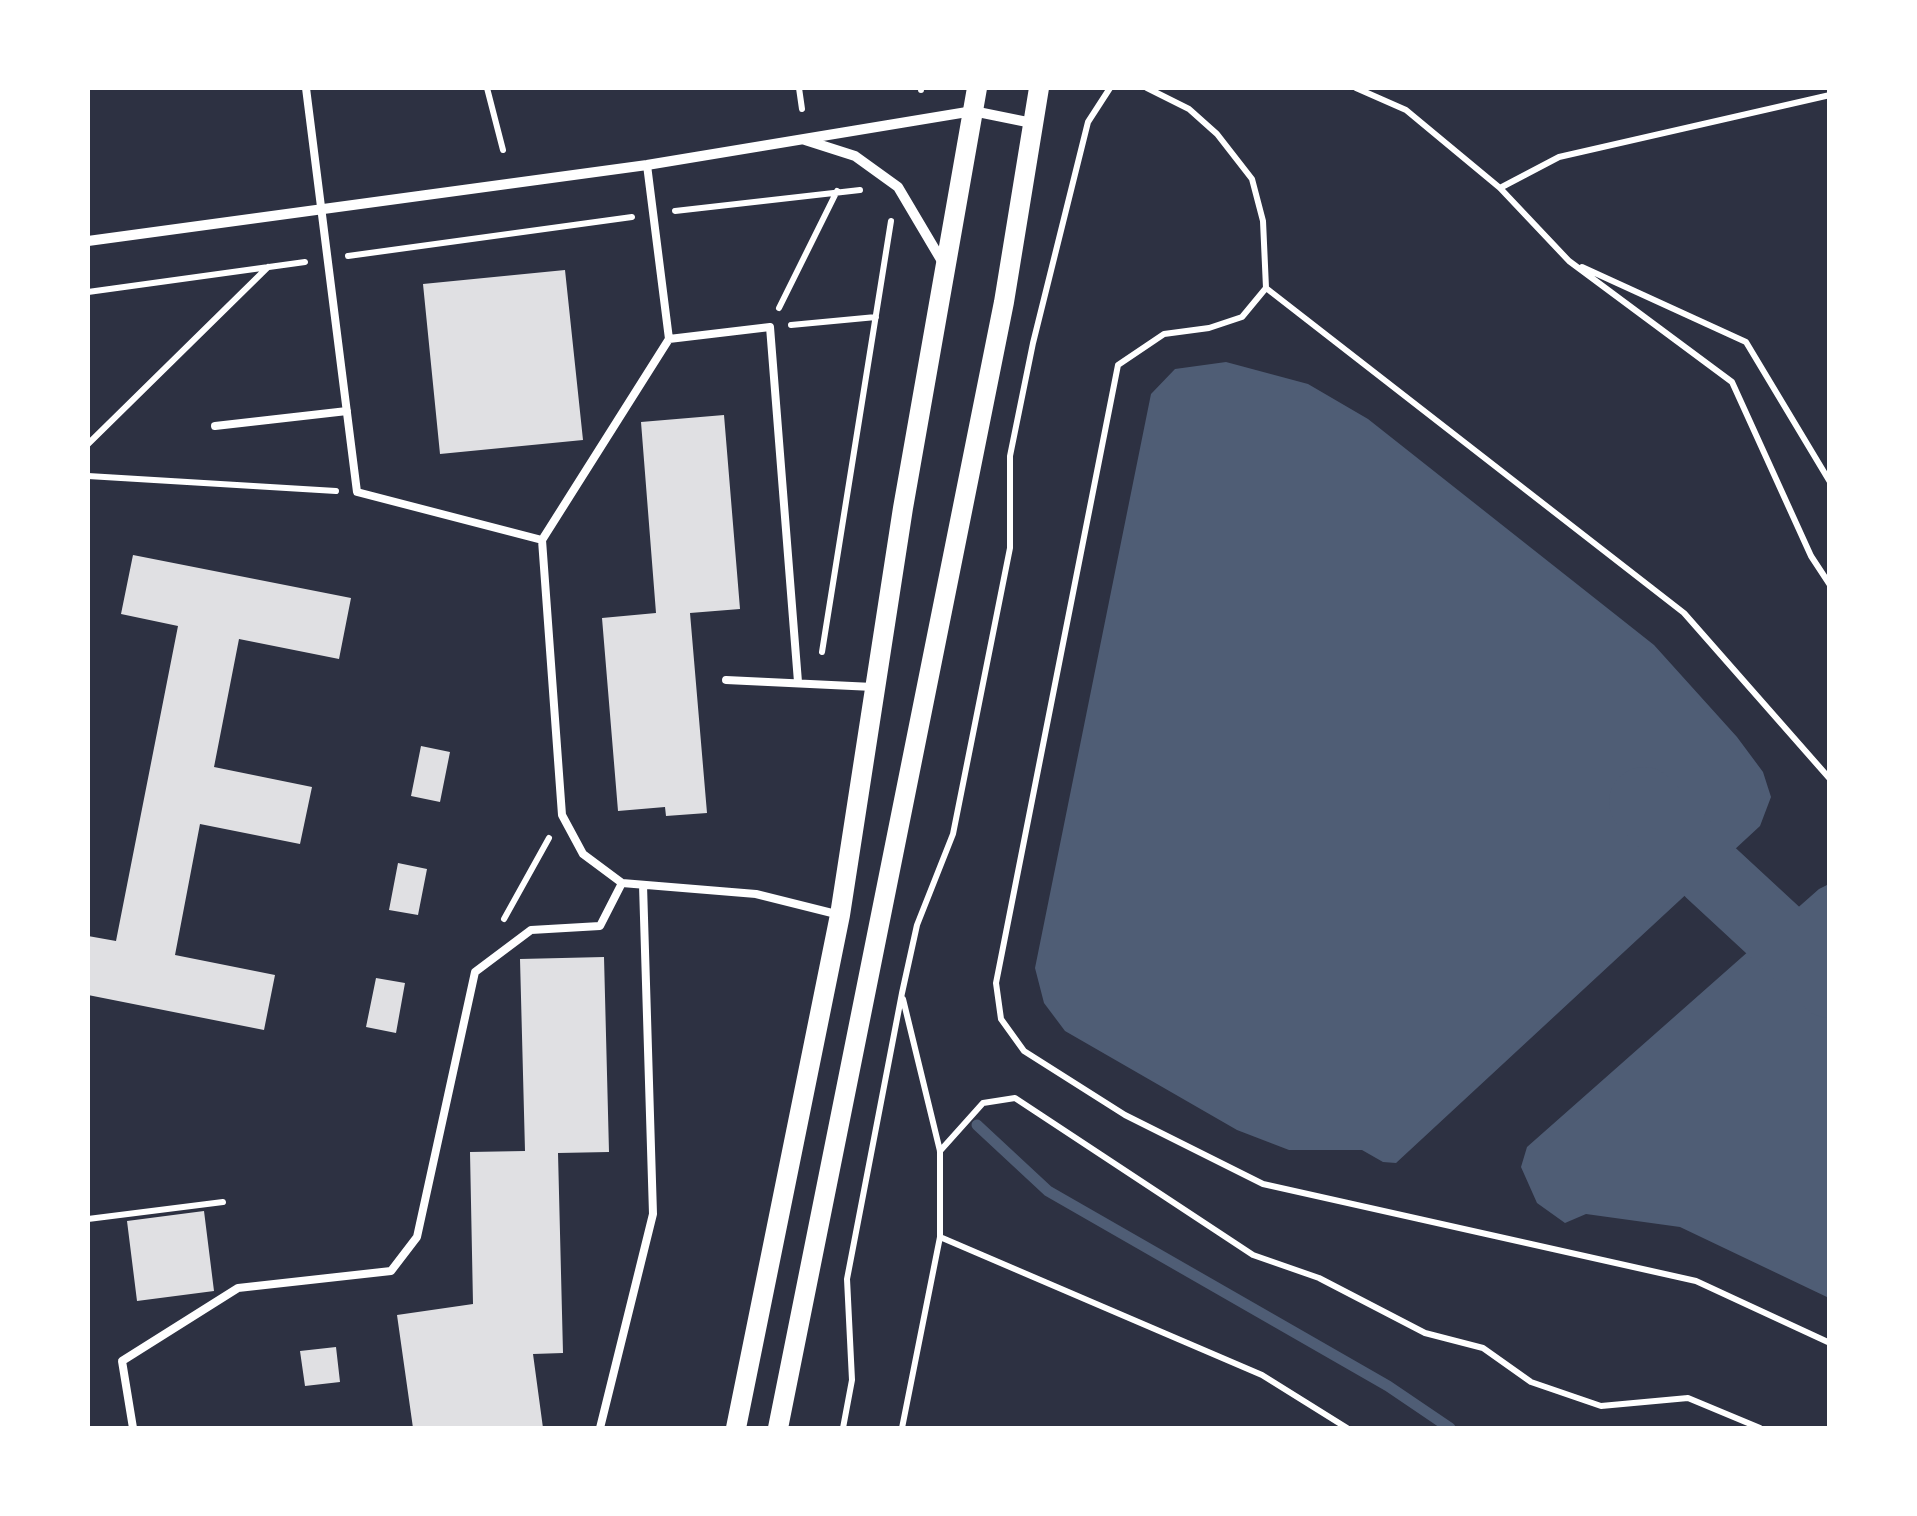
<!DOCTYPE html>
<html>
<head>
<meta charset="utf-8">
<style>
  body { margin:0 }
  #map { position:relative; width:1917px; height:1516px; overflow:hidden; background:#2d3142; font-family:Commissioner,sans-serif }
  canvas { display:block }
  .frame { position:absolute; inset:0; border:90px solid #fff; pointer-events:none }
</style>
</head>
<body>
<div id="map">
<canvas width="1917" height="1516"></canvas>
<div class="frame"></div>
</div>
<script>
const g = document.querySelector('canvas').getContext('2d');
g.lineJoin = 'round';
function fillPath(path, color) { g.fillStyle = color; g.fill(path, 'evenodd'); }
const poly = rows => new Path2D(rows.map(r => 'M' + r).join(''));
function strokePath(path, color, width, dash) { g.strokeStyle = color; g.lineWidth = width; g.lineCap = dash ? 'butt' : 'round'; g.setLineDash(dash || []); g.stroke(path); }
fillPath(poly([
  [1226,362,1308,384,1368,419,1654,645,1737,737,1763,772,1771,797,1760,826,1396,1163,1383,1162,1362,1150,1289,1150,1237,1130,1065,1031,1044,1003,1035,968,1151,394,1175,369],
  [1829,884,1829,1298,1680,1227,1586,1214,1565,1223,1537,1203,1521,1167,1527,1147,1819,889]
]), '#4f5d75');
strokePath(poly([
  [977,1125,1048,1191,1388,1386,1450,1428]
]), '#4f5d75', 11);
strokePath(poly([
  [1644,802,1710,872,1830,983]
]), '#4f5d75', 70);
fillPath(poly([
  [565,270,583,440,440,454,423,284],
  [724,415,740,609,690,613,707,813,666,816,665,807,618,811,602,618,656,613,641,422],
  [133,555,351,598,339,659,239,639,214,767,312,787,300,844,200,824,175,955,275,975,264,1030,88,995,88,936,116,941,178,626,121,614],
  [421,746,450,752,440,802,411,796],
  [398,863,427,869,418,915,389,910],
  [604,957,609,1152,558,1153,563,1353,533,1354,543,1428,413,1428,397,1315,473,1304,470,1152,525,1151,520,959],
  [376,978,405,983,396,1033,366,1027],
  [204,1211,214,1291,137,1301,127,1221],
  [336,1347,340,1382,305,1386,300,1351]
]), '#e0e0e3');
strokePath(poly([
  [487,88,503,150],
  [799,88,802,109],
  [1147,88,1189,109,1217,134,1252,179,1263,221,1266,288,1242,317,1209,328,1164,334,1118,365,996,983,1001,1019,1024,1051,1125,1115,1263,1184,1696,1281,1830,1343],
  [1356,88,1406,110,1500,188,1569,261,1732,382,1811,556,1830,585],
  [921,90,921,88],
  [1500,188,1559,157,1830,95],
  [675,211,860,190],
  [348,256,632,217],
  [1582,267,1746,342,1830,482],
  [1266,288,1684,613,1830,779],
  [88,292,305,262],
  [779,308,837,191],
  [791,325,876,317],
  [88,444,268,267],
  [88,476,336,491],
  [822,652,891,221],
  [504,919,549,838],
  [940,1151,983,1103,1015,1098,1253,1255,1319,1278,1425,1333,1483,1348,1531,1382,1601,1406,1688,1398,1760,1428],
  [88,1219,223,1202],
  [940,1237,1262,1375,1347,1428],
  [843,1428,852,1380,847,1279,902,993,917,925,953,834,1010,548,1010,456,1033,343,1088,122,1110,88],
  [902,1428,940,1237,940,1151,903,999]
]), '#fff', 6);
strokePath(poly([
  [306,88,357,492,542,540,562,815,583,854,622,883],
  [647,165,669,339,770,327,798,682],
  [215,426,347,411],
  [542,540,669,339],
  [726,680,873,687],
  [133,1428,122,1361,238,1288,391,1271,417,1237,475,972,531,930,600,926,622,883,756,894,836,914],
  [600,1428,653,1214,643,885]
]), '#fff', 8);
strokePath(poly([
  [805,140,855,156,898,187,943,263],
  [88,241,647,165,973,111,1032,123]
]), '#fff', 10);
strokePath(poly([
  [736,1428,840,915,903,508,977,88],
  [778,1428,1004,302,1039,88]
]), '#fff', 20);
</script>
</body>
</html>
